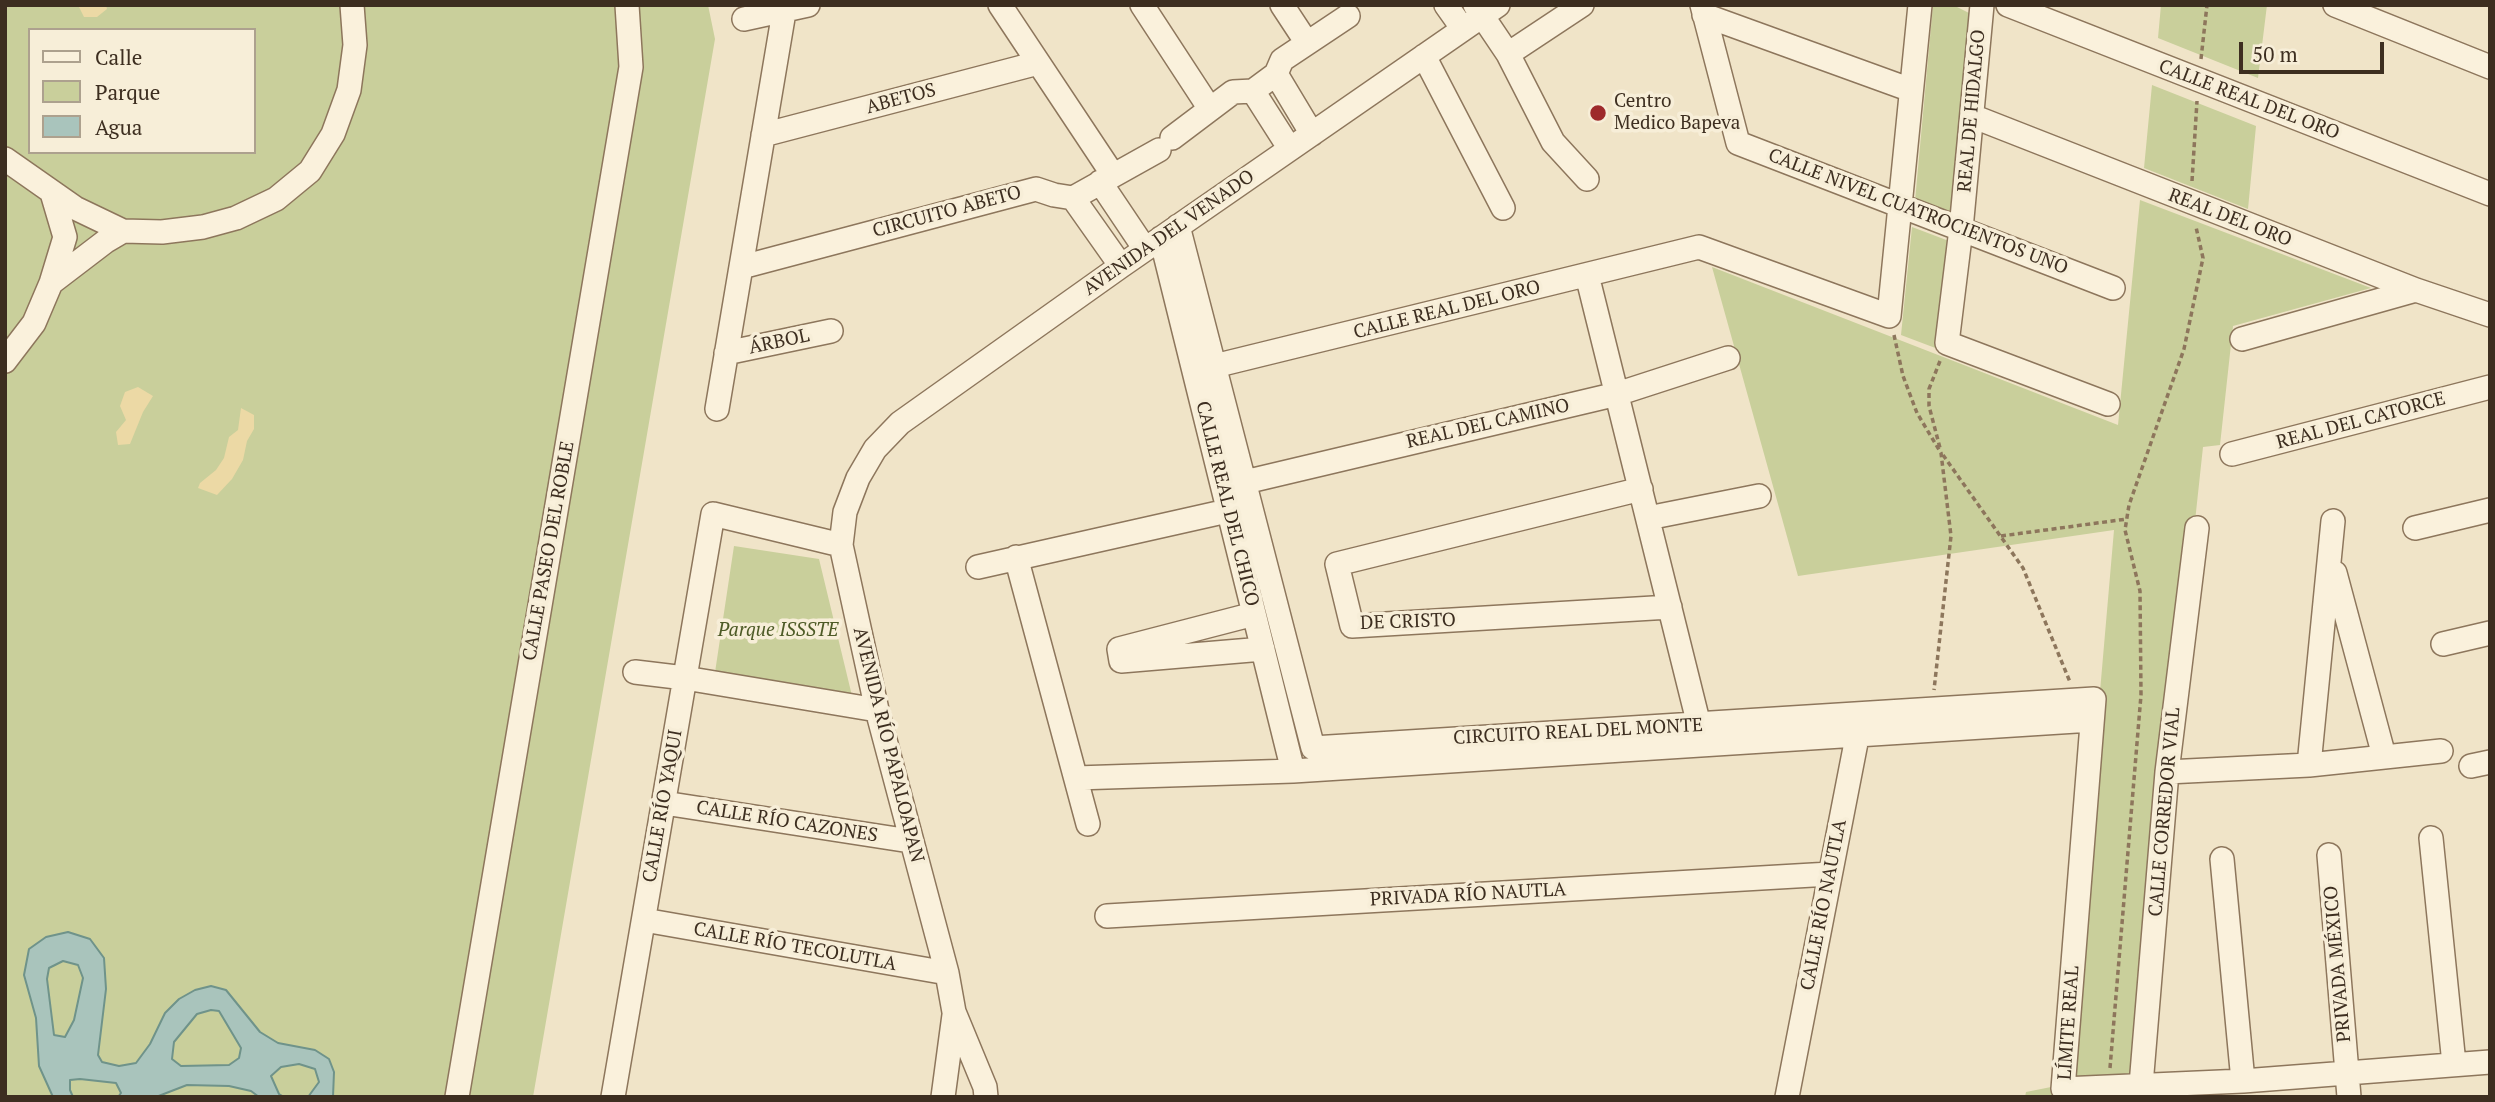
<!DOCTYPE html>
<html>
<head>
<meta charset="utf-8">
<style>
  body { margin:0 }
  #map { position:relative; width:2495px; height:1102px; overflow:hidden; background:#f0e4c8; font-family:"PT Serif",serif }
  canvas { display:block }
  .frame { position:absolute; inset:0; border:7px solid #3d2e20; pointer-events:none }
  .legend { position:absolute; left:28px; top:28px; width:228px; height:126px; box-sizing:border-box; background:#f7eed8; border:2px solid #ada18e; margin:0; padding:9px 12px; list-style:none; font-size:21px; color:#3d2e20 }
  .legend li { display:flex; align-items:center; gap:14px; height:35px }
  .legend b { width:35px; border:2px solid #ada18e }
  .scale { position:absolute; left:2239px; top:42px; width:145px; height:32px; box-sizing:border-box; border:4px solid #3d2e20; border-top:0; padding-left:9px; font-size:21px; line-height:24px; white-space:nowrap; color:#3d2e20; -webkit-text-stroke:5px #f7eed8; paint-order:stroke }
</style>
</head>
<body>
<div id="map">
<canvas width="2495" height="1102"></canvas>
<div class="frame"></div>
<ul class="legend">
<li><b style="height:9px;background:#faf1dc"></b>Calle</li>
<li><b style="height:19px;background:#c9cf9b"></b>Parque</li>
<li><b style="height:19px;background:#a9c4bc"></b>Agua</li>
</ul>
<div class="scale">50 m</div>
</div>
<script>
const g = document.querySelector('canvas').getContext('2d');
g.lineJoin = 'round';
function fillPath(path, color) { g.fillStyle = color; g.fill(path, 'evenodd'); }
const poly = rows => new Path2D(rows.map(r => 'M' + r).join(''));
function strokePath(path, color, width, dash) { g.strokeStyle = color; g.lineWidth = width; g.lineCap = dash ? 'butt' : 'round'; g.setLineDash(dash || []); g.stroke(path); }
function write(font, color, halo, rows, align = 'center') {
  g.font = font + ' "PT Serif",serif'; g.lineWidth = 7; g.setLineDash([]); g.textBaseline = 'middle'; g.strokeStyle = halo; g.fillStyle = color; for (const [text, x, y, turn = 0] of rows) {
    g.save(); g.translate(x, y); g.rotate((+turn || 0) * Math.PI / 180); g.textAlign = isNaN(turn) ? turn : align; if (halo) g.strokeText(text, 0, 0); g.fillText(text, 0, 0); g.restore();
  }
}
fillPath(poly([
  [5,5,708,5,715,39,533,1097,5,1097],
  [30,30,254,30,254,152,30,152],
  [1933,5,1953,5,1969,13,1950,213,1915,201],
  [2161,5,2267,5,2258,78,2158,38],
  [2152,85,2256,126,2248,209,2144,168],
  [2140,200,2371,288,2233,326,2220,445,2203,447,2133,1097,2025,1097,2026,1092,2066,1084,2114,530,1798,576,1712,267,2118,425],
  [1912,227,1949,241,1938,349,1901,335],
  [734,546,819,559,853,700,714,679]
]), '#c9cf9b');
fillPath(poly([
  [78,5,106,5,107,9,97,17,84,17],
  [138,387,153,396,143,412,130,444,118,445,116,432,126,420,120,406,125,392],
  [241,408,254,415,254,429,247,441,243,460,232,479,217,495,198,488,200,483,216,470,224,458,229,437,238,430]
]), '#ecd9a5');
const water = poly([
  [68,932,90,939,104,958,106,989,98,1055,102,1062,119,1066,136,1063,150,1044,165,1013,179,999,195,990,211,986,226,990,260,1032,278,1043,315,1050,329,1059,334,1072,333,1097,308,1097,319,1082,315,1069,299,1064,281,1067,271,1076,279,1094,284,1097,259,1097,251,1091,229,1086,187,1085,156,1097,118,1097,121,1093,116,1083,80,1079,70,1080,70,1090,73,1097,53,1097,39,1066,36,1018,24,975,29,949,46,937,68,932],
  [63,961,78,965,83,978,74,1020,65,1037,54,1035,47,979,49,968,63,961],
  [211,1010,219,1011,241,1048,239,1058,229,1065,181,1066,172,1059,174,1042,197,1014,211,1010]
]);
fillPath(water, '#a9c4bc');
strokePath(water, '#6f938a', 2);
const minor = poly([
  [1000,5,1113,175],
  [1142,5,1210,109],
  [1282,5,1307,43],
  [1446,5,1463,29],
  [1475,5,1508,54,1553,142,1587,179],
  [1702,5,1738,143,2113,288],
  [1982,5,1961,229,1947,343,2108,404],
  [2008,5,2490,194],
  [2335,5,2490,67],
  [1704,15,1911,90],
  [744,19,808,5],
  [1508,54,1582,5],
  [1424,56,1503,208],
  [1276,74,1312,134],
  [1253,91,1290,149],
  [1972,116,2416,290,2490,315],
  [763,135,1038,63],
  [1172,138,1233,92,1253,91,1276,74,1282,60,1348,16],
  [5,159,75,208,123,231],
  [1100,182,1145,249],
  [1073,198,1121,266],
  [1178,226,1313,748,2094,699,2063,1089,2243,1081,2490,1062],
  [1161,238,1293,771],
  [742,267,1036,189,1054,195,1073,198,1159,150],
  [1587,275,1699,725],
  [51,283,65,237,52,193],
  [2242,339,2416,290],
  [726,353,831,331],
  [5,361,34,323,51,283,106,241,123,231,162,232,203,227,236,218,276,199,310,171,333,134,349,90,355,45,352,5],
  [1194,371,1699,247,1889,316,1920,5],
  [717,409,784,12],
  [2232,454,2490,387],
  [1245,482,1617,394,1728,358],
  [1641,489,1337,564,1352,626,1670,607],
  [1648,518,1759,496],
  [2415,528,2490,510],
  [1016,557,1088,824],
  [978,567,1245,507],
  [2335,573,2384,756],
  [1254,614,1119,649,1121,661,1263,649],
  [2443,644,2490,633],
  [635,672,685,678,877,710],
  [2309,765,2333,521],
  [2471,766,2490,762],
  [2167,772,2309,765,2441,751],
  [1076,778,1293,771,2092,720],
  [664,803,910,841],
  [2431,838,2454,1064],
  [2329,855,2349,1097],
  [2222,859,2243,1081],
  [1107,916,1830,874],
  [644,920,947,973],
  [457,1097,631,67,627,5],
  [613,1097,713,514,841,545],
  [943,1097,954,1015],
  [986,1097,985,1087,954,1012,947,973,877,710,841,545,845,512,858,478,875,449,900,423,1121,266,1498,5],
  [1787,1097,1860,722],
  [2140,1097,2167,772,2197,528]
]);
strokePath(minor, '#8d765c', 26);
strokePath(poly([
  [2201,59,2207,5],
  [2192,181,2197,101],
  [1894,335,1903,376,1917,413,1941,453,1951,536,1934,690],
  [1940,361,1929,389,1929,406,1940,448],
  [1943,455,2023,568,2070,682],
  [2001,536,2127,519],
  [2110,1068,2141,695,2140,591,2125,530,2129,505,2184,349,2203,258,2196,227]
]), '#8d765c', 3.5, [5, 3.5]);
strokePath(minor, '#faf1dc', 23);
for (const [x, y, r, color] of [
  [1598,113,9,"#9e2a2b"]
]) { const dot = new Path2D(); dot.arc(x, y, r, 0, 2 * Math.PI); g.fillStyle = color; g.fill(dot); strokePath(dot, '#f7eed8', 2.5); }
write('19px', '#3d2e20', '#f7eed8', [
  ["ABETOS",901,99,-15],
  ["CALLE REAL DEL ORO",2249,100,21],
  ["REAL DE HIDALGO",1972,111,-85],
  ["CIRCUITO ABETO",947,212,-15],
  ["CALLE NIVEL CUATROCIENTOS UNO",1918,212,21],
  ["REAL DEL ORO",2230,218,21],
  ["AVENIDA DEL VENADO",1169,233,-35],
  ["CALLE REAL DEL ORO",1447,310,-14],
  ["ÁRBOL",779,342,-12],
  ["REAL DEL CATORCE",2361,421,-15],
  ["REAL DEL CAMINO",1488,424,-13],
  ["CALLE REAL DEL CHICO",1227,504,76],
  ["CALLE PASEO DEL ROBLE",549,551,-80],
  ["DE CRISTO",1408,622,-2],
  ["CIRCUITO REAL DEL MONTE",1578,732,-3],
  ["AVENIDA RÍO PAPALOAPAN",888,745,76],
  ["CALLE RÍO YAQUI",663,806,-80],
  ["CALLE CORREDOR VIAL",2165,812,-85],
  ["CALLE RÍO CAZONES",787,822,9],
  ["PRIVADA RÍO NAUTLA",1468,895,-3],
  ["CALLE RÍO NAUTLA",1824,905,-79],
  ["CALLE RÍO TECOLUTLA",795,947,10],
  ["PRIVADA MÉXICO",2338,964,-95],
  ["LÍMITE REAL",2069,1023,-86]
]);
write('19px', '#3d2e20', '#f7eed8', [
  ["Centro",1614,102],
  ["Medico Bapeva",1614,124]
], 'left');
write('italic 19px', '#4d5a26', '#f7eed8', [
  ["Parque ISSSTE",778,631]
]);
</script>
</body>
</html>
